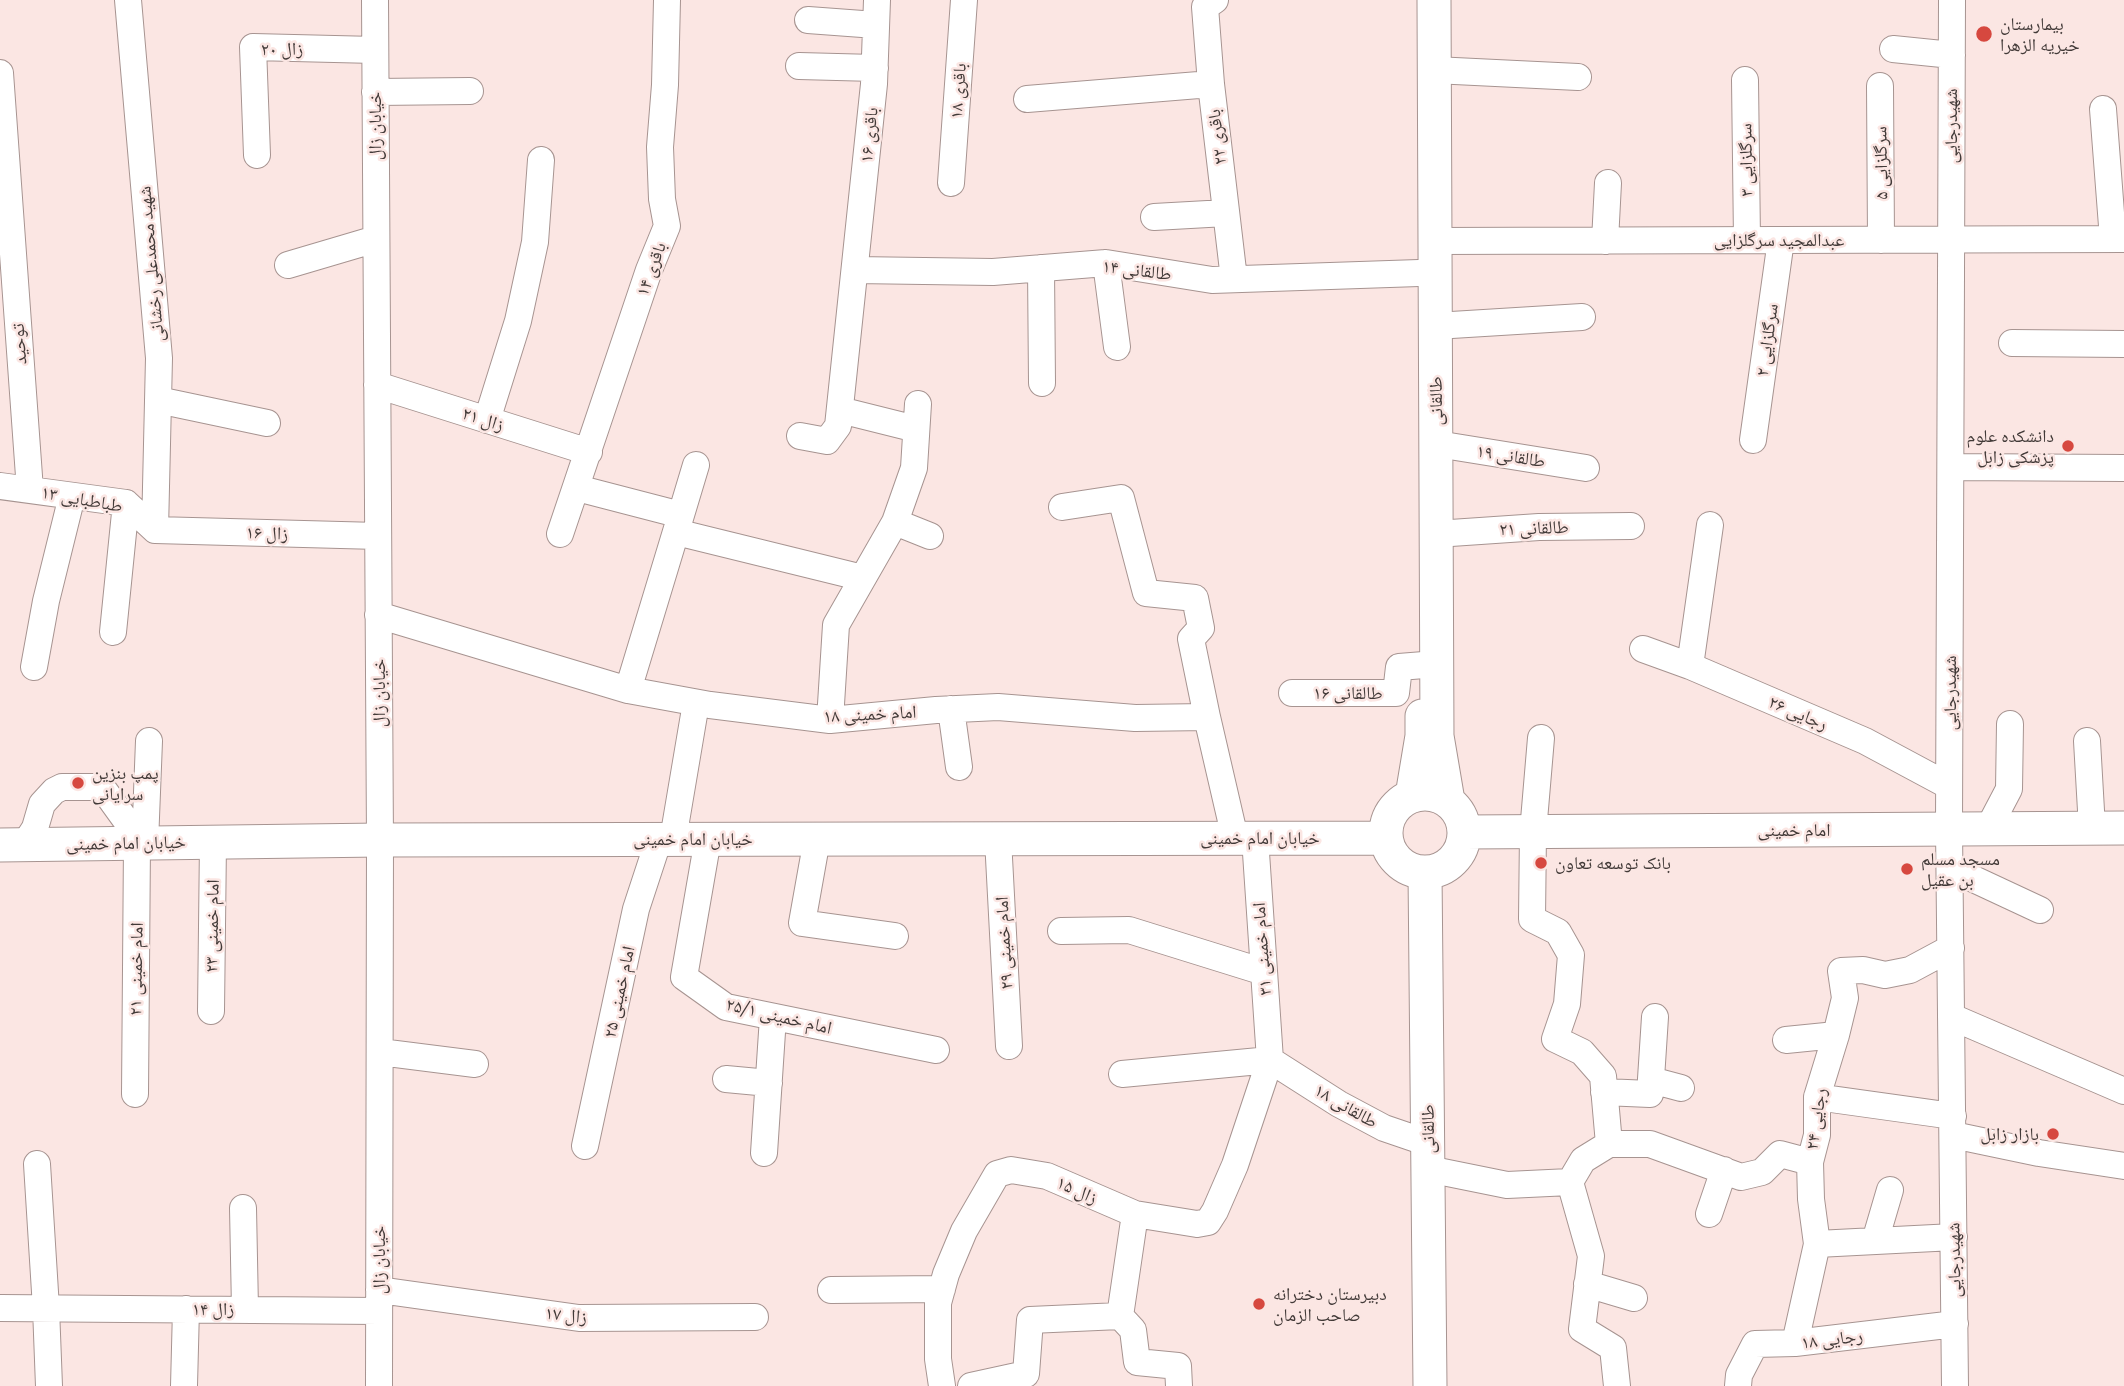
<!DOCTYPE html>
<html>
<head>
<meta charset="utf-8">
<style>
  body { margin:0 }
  canvas { display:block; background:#fbe6e3 }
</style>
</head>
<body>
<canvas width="2124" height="1386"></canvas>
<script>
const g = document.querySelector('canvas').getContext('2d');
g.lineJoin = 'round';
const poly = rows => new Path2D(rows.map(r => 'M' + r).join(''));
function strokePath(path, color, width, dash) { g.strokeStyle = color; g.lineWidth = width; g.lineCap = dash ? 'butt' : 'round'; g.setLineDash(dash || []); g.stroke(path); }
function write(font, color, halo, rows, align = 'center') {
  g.font = font + ' Ubuntu,"Noto Naskh Arabic",sans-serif'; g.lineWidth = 5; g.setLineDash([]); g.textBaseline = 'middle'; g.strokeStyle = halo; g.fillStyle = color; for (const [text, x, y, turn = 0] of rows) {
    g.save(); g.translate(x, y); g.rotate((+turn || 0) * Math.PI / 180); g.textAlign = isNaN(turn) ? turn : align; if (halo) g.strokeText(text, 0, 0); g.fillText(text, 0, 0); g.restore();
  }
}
const minor = poly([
  [128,0,159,358,155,530],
  [375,0,380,840,379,1386],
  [1215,0,1205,7,1211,84,1234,279],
  [1952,0,1949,829,1955,1386],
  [808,20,876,25],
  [1893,49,1952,55],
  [799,66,875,68],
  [1434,70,1578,77],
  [0,73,30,490],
  [1745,80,1747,240],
  [1880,86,1881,240],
  [375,92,470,91],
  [1027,99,1211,84],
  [2103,109,2113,239],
  [257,155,253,47,375,50],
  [951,183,964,0],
  [1154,217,1226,213],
  [1435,241,2124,239],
  [1605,241,1608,183],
  [1106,263,1117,347],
  [288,265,376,239],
  [1041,268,1042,383],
  [855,270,993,272,1106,263,1212,280,1419,273],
  [1435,326,1582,317],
  [2012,343,2124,344],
  [377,385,589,452],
  [158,400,267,423],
  [840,410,916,429],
  [487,420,518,321,535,242,541,160],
  [800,436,827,441,838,426,874,84,877,0],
  [1753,440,1781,240],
  [1437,444,1586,468],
  [1951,467,2124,468],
  [0,486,126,503,155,530],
  [577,488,681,515,628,690],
  [1062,507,1121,498,1146,593,1195,598,1201,628,1191,639,1207,717],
  [681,515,696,465],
  [895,522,930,536],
  [155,530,378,536],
  [676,532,863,578],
  [560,534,649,270,667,226,662,199,660,147,665,85,667,0],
  [1436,534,1539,527,1631,526],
  [378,615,628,690,710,705,830,720,936,710,998,707,1135,718,1207,717,1235,838],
  [113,632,126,503],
  [1643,649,1690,666,1865,741,1949,786],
  [1690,666,1710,525],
  [34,667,46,601,72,496],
  [1292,693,1396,693,1399,667,1424,665],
  [951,709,959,767],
  [830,720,836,625,895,522,914,468,918,404],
  [1541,738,1533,832,1532,919,1558,932,1571,955,1567,1004,1555,1039,1582,1052,1603,1076,1609,1144],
  [2087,741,2092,828],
  [1988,829,2009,789,2010,724],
  [673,839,696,703],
  [708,839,684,977,726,1007,936,1050],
  [817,839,802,923,895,936],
  [998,839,1009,1046],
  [145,843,149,741],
  [24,845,35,828,42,804,54,791,62,787,94,787,104,790,130,826,137,843,135,1094],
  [1950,868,2040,910],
  [1061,931,1129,930,1264,972],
  [211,1011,213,842],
  [1952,1017,2124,1091],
  [1786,1040,1836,1035],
  [380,1052,475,1064],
  [1270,1060,1339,1104,1384,1128,1428,1143],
  [1122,1074,1270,1060],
  [726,1079,769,1083],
  [1651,1080,1681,1088],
  [1604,1092,1650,1094,1655,1017],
  [1817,1097,1953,1116],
  [1953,1135,2039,1153,2124,1166],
  [585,1146,636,909,659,839],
  [764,1153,773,1017],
  [37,1164,46,1308,49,1386],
  [1428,1169,1507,1185,1570,1182],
  [243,1208,245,1309],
  [1709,1214,1724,1170],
  [1875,1241,1890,1190],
  [1817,1244,1954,1237],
  [1587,1284,1634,1298],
  [379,1290,579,1318,755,1317],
  [831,1290,942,1289],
  [0,1308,379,1311],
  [1120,1316,1133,1330,1137,1362,1178,1366,1179,1386],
  [1795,1343,1817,1244,1811,1199,1810,1162,1817,1135,1817,1097,1836,1035,1845,998,1841,971,1863,970,1885,975,1910,970,1951,948],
  [184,1386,186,1309],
  [942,1386,938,1359,938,1303,946,1274,964,1231,997,1174,1011,1170,1047,1176,1135,1214,1197,1224,1208,1222,1215,1211,1235,1165,1270,1060,1255,838],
  [971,1386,1026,1374,1030,1320,1120,1316,1135,1214],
  [1617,1386,1613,1348,1582,1329,1591,1256,1570,1182,1583,1160,1609,1144,1650,1144,1741,1177,1762,1172,1780,1154,1810,1162],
  [1738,1386,1739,1375,1755,1344,1795,1343,1955,1324]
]);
const major = poly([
  [1434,0,1437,736,1448,801],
  '1386 833a39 39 0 1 1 78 0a39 39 0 1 1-78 0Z',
  [1412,796,1422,736,1422,716],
  [1464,832,2124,828],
  [0,845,380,840,1386,838],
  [1425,872,1430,1386]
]);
strokePath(minor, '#a79491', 28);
strokePath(major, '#a79491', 35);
strokePath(minor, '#fff', 26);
strokePath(major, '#fff', 33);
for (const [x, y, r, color] of [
  [1984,34,9,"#d6483f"],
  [2068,446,7,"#d6483f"],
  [78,783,7,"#d6483f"],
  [1541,863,7,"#d6483f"],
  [1907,869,7,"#d6483f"],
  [2053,1134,7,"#d6483f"],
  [1259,1304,7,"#d6483f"]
]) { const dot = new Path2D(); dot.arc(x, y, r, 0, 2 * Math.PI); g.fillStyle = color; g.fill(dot); strokePath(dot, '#fbe6e3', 2.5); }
write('18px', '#423a38', '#fbe6e3', [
  ["بیمارستان",2000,24],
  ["خیریه الزهرا",2000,45],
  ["دانشکده علوم",2054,436,"right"],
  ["پزشکی زابل",2054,457,"right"],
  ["پمپ بنزین",92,773],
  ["سرایانی",92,794],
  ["مسجد مسلم",1921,859],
  ["بن عقیل",1921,880],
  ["بانک توسعه تعاون",1555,863],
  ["بازار زابل",2039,1134,"right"],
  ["دبیرستان دخترانه",1273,1294],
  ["صاحب الزمان",1273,1315]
], 'left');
write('18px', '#423a38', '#fbe6e3', [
  ["زال ۲۰",282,49,-1],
  ["باقری ۱۸",958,91,-86],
  ["خیابان زال",375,126,-90],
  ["شهیدرجایی",1951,126,-90],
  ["باقری ۱۶",869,135,-84],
  ["باقری ۲۲",1217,137,-97],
  ["سرگلزایی ۳",1746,160,-91],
  ["سرگلزایی ۵",1881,163,-91],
  ["عبدالمجید سرگلزایی",1779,240],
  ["شهید محمدعلی رخشانی",151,264,-95],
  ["باقری ۱۴",651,269,-70],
  ["طالقانی ۱۴",1137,270,7],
  ["سرگلزایی ۲",1767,340,-82],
  ["توحید",19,344,-94],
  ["طالقانی",1436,401,-91],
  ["زال ۲۱",483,419,18],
  ["طالقانی ۱۹",1511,456,9],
  ["طباطبایی ۱۳",82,499,10],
  ["طالقانی ۲۱",1534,528,-2],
  ["زال ۱۶",267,533,2],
  ["خیابان زال",379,693,-90],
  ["طالقانی ۱۶",1348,693],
  ["شهیدرجایی",1950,693,-90],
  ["رجایی ۲۶",1798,713,23],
  ["امام خمینی ۱۸",870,714,-3],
  ["امام خمینی",1794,830],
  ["خیابان امام خمینی",1260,838],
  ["خیابان امام خمینی",693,839],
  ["خیابان امام خمینی",126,843,-1],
  ["امام خمینی ۲۳",212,926,-89],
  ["امام خمینی ۲۹",1004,943,-93],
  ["امام خمینی ۳۱",1262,949,-94],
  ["امام خمینی ۲۱",136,969,-89],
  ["امام خمینی ۲۵",619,992,-78],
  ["امام خمینی ۲۵/۱",779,1016,13],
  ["طالقانی ۱۸",1346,1106,30],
  ["رجایی ۲۴",1816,1119,-82],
  ["طالقانی",1428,1129,-91],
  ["زال ۱۵",1077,1190,24],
  ["خیابان زال",379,1260,-90],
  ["شهیدرجایی",1954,1260,-91],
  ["زال ۱۴",213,1309],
  ["زال ۱۷",566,1315,6],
  ["رجایی ۱۸",1832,1339,-7]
]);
</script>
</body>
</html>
